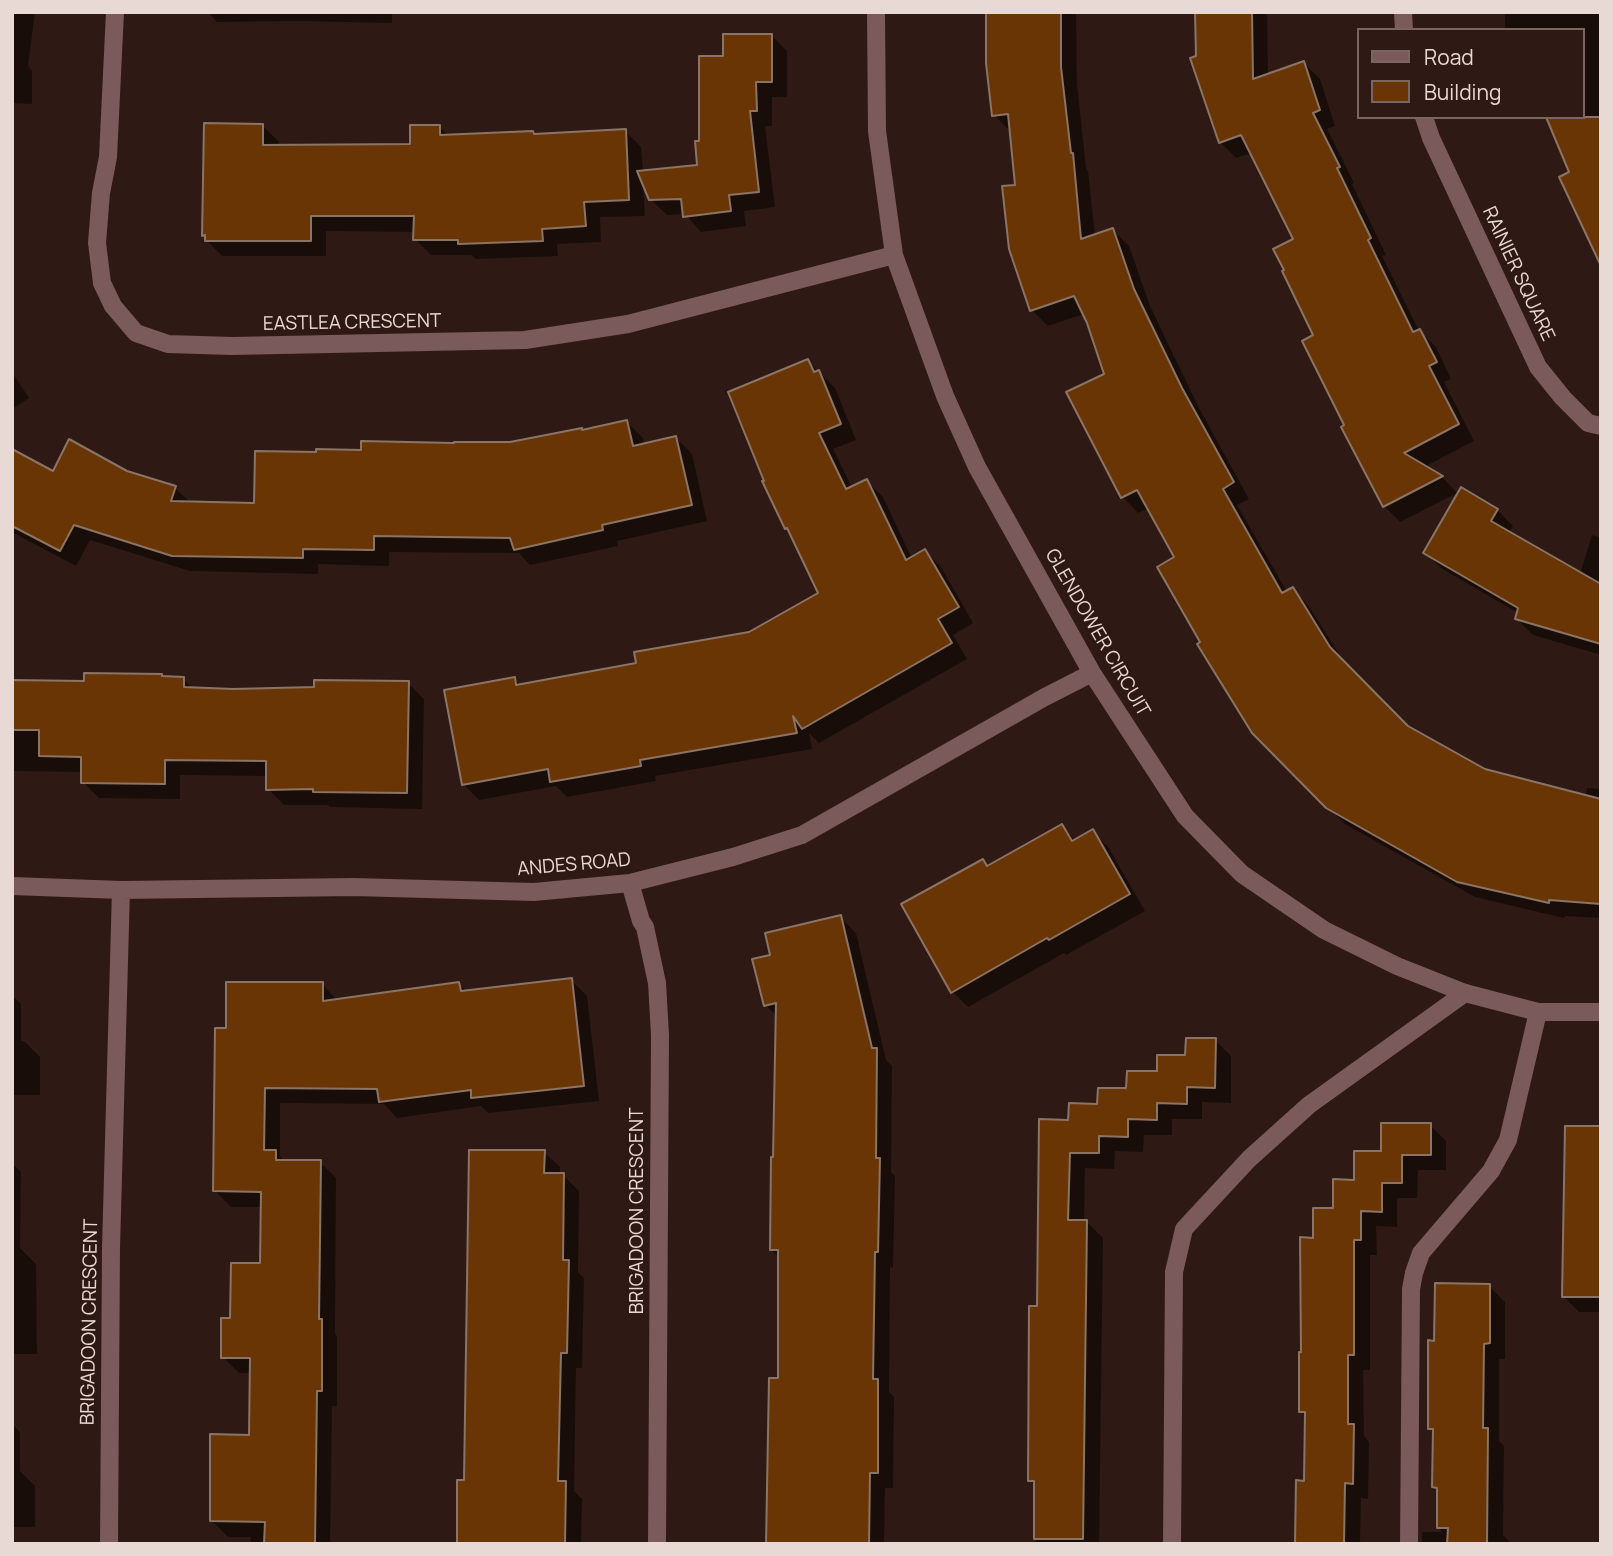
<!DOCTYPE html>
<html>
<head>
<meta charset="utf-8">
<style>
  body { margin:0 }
  #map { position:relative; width:1613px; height:1556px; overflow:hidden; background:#2f1914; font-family:Manrope,sans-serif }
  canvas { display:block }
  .frame { position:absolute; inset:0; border:14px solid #e8d9d5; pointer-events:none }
  .legend { position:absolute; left:1357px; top:28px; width:228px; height:91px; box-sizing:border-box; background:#2f1914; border:2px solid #796661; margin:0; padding:9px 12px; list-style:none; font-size:21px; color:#e8d9d5 }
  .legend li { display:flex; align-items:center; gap:14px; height:35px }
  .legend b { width:35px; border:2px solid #796661 }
</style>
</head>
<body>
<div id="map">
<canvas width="1613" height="1556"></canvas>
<div class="frame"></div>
<ul class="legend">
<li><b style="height:9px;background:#7a5a5b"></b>Road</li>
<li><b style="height:19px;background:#6a3505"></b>Building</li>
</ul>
</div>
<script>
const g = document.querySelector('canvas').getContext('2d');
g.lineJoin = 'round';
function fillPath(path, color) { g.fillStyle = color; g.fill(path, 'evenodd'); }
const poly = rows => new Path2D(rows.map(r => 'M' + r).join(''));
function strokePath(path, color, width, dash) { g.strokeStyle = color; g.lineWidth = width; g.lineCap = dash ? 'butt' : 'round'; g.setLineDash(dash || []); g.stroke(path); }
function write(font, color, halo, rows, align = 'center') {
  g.font = font + ' Manrope,sans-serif'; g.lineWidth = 5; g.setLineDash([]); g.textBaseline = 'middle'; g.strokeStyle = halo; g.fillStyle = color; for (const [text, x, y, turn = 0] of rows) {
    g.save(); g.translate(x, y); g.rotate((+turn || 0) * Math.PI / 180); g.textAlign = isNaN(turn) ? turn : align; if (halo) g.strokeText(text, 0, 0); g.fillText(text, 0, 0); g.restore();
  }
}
fillPath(poly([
  [12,12,35,12,28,66,32,71,32,104,12,103],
  [208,12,392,12,392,23,298,21,217,22],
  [988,12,1076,12,1077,84,1086,168,1088,171,1095,236,1113,230,1129,246,1150,306,1198,406,1249,499,1237,505,1287,592,1292,589,1308,605,1346,665,1407,727,1484,771,1586,797,1587,788,1601,789,1601,918,1565,916,1564,918,1475,897,1345,824,1254,732,1202,642,1177,557,1149,508,1138,513,1123,497,1099,454,1106,375,1084,314,1048,326,1032,310,1010,131,994,115],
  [1197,12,1267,12,1268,75,1304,63,1320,79,1335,126,1327,129,1354,183,1352,184,1386,255,1382,256,1419,331,1436,347,1451,379,1444,382,1474,441,1424,467,1442,477,1457,493,1400,522,1384,506,1346,426,1315,336,1286,271,1296,240,1252,153,1236,158,1220,142,1198,57],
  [1505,12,1598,12,1601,18,1601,237,1571,173,1583,117,1583,30,1505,30],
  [771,35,787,51,787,97,772,97,772,126,765,126,775,207,744,211,746,226,701,232,685,214,667,215,650,199,643,182,645,216,600,217,601,242,557,244,558,256,476,259,471,255,431,255,415,239,415,232,326,231,326,256,222,256,206,240,203,235,263,126,279,142,279,147,411,145,440,127,450,137,535,135,625,131,641,147,643,172,699,166,701,142,725,58],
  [808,361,835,388,856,440,833,449,852,488,867,481,883,497,912,559,925,551,941,567,973,623,953,635,967,659,819,743,809,733,812,749,655,776,656,781,567,797,556,786,479,800,463,784,514,679,521,686,638,665,749,634,820,594,791,532,787,528],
  [12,372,29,398,12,409],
  [627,422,643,438,644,445,676,438,692,454,707,521,617,541,618,546,530,565,519,553,389,552,389,566,318,564,318,574,190,571,90,540,76,566,12,532,12,451,53,473,126,472,175,488,191,503,255,505,363,452,511,444,583,432],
  [1462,489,1497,510,1513,526,1509,533,1580,574,1592,535,1601,538,1601,655,1533,635,1517,619,1518,613,1441,568,1425,552],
  [164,678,183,679,194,690,233,691,408,683,424,699,422,809,330,807,328,805,284,805,268,789,268,776,180,775,180,799,99,798,83,782,83,772,12,771,12,682,86,683],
  [1062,826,1076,841,1092,831,1108,847,1145,911,1066,955,1064,953,968,1007,952,991,982,861,988,867],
  [840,917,856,933,886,1060,892,1066,891,1172,895,1176,893,1268,890,1267,889,1392,894,1397,893,1488,885,1488,884,1544,768,1544,779,1379,780,1258,771,1250,778,1017,765,1005,772,956],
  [571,980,587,996,599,1101,488,1113,481,1106,397,1118,384,1104,280,1103,280,1156,285,1162,320,1162,336,1178,335,1334,337,1336,337,1406,332,1406,330,1544,250,1544,251,1537,228,1537,212,1521,251,1436,251,1373,239,1373,223,1357,232,1320,261,1265,263,1207,231,1207,215,1191,227,1030,322,984,338,1001,459,984,467,992],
  [12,995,21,1004,21,1041,24,1041,40,1057,40,1095,12,1095],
  [1215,1040,1231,1056,1231,1103,1202,1102,1202,1119,1172,1119,1172,1135,1144,1135,1143,1152,1115,1151,1114,1169,1085,1168,1084,1222,1087,1222,1103,1238,1099,1544,1036,1544,1036,1486,1030,1480,1039,1307,1070,1122],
  [1430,1125,1446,1141,1446,1170,1418,1170,1417,1198,1397,1198,1397,1227,1376,1226,1377,1255,1370,1255,1370,1370,1363,1370,1364,1436,1369,1442,1368,1499,1361,1498,1360,1544,1296,1544,1305,1483,1306,1417,1301,1412,1303,1354,1314,1240,1356,1182,1383,1152],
  [1601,1128,1601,1312,1579,1312,1563,1296],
  [544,1152,560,1167,560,1175,563,1175,579,1191,578,1272,584,1278,582,1368,576,1368,574,1491,582,1499,581,1544,458,1544,465,1482],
  [12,1163,21,1172,20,1248,36,1264,37,1354,12,1354],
  [1489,1286,1505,1302,1505,1359,1499,1359,1499,1441,1504,1446,1503,1535,1512,1544,1422,1544,1422,1532,1442,1532,1439,1528,1439,1491,1434,1487,1435,1433,1430,1428,1436,1343],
  [12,1424,20,1432,20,1471,35,1486,35,1527,12,1527]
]), '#0007');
const building = poly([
  [986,12,1061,12,1061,67,1071,153,1073,153,1081,239,1113,228,1134,289,1182,388,1234,482,1223,489,1282,593,1293,587,1330,647,1408,726,1485,769,1601,799,1601,904,1549,900,1549,903,1457,882,1326,808,1252,733,1197,644,1200,642,1157,567,1174,557,1137,490,1121,498,1066,392,1104,374,1087,323,1074,296,1030,311,1009,249,1002,186,1015,185,1008,114,992,116,986,63,986,12],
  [1195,12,1252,12,1253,79,1304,61,1320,110,1313,113,1340,167,1337,168,1371,238,1368,240,1413,332,1420,329,1437,362,1429,366,1459,424,1404,453,1443,476,1383,507,1341,427,1344,425,1302,341,1313,335,1282,271,1284,270,1273,249,1293,239,1241,135,1219,143,1190,58,1196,56,1195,12],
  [723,34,772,34,772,82,756,82,757,111,750,111,759,192,729,195,731,211,683,217,681,199,649,200,637,171,697,165,695,141,699,141,699,56,723,56,723,34],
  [1546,117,1601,117,1601,266,1559,177,1569,172,1546,117],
  [204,123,263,124,263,145,410,144,410,125,440,125,440,135,533,131,534,134,626,129,629,200,584,202,586,226,542,229,543,241,458,244,458,240,413,240,414,216,311,216,311,241,205,241,205,235,202,236,204,123],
  [808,359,814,372,819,370,841,424,819,433,846,489,867,479,906,560,925,549,959,607,938,619,952,643,802,729,793,716,797,733,640,760,641,766,550,782,548,769,462,785,444,690,515,677,516,685,636,663,634,652,749,632,818,593,787,528,785,529,762,481,764,481,728,392,808,359],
  [627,420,633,446,676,436,692,505,602,525,603,530,514,550,510,538,374,536,374,550,303,549,303,558,172,556,74,525,60,551,12,526,12,449,53,471,69,439,127,471,176,486,171,501,254,503,255,451,316,452,316,449,361,450,361,441,454,443,454,442,510,442,582,428,582,430,627,420],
  [1461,487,1498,509,1491,521,1601,584,1601,644,1515,619,1518,608,1423,553,1461,487],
  [84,673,162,674,162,676,184,677,184,687,233,689,314,687,314,680,409,681,407,793,313,792,313,789,266,790,266,761,165,760,165,784,81,783,81,757,39,756,39,730,12,730,12,680,84,681,84,673],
  [1062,824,1072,841,1093,829,1130,894,1049,940,1047,938,951,993,901,904,983,859,987,866,1062,824],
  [841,915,872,1048,877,1048,876,1158,880,1158,878,1252,875,1252,873,1379,878,1379,878,1473,870,1473,869,1544,766,1544,769,1378,778,1378,778,1250,770,1250,771,1157,773,1157,776,1003,764,1006,752,959,770,955,765,933,841,915],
  [572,978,584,1086,471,1098,471,1090,379,1102,377,1089,265,1088,264,1150,276,1150,276,1160,321,1160,319,1319,322,1319,322,1391,317,1391,315,1544,264,1544,265,1522,210,1521,210,1434,249,1435,250,1358,221,1358,221,1318,230,1318,231,1263,260,1263,261,1192,213,1191,215,1028,226,1028,226,982,323,982,323,1001,459,982,461,991,572,978],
  [1186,1038,1216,1038,1215,1088,1187,1087,1187,1104,1157,1103,1157,1120,1128,1119,1128,1137,1099,1136,1099,1153,1070,1153,1068,1220,1087,1220,1083,1539,1034,1539,1034,1481,1028,1481,1029,1306,1037,1306,1039,1119,1068,1120,1069,1103,1097,1104,1098,1088,1126,1088,1127,1071,1157,1071,1157,1055,1185,1055,1186,1038],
  [1381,1123,1431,1123,1431,1155,1402,1155,1402,1183,1382,1183,1382,1212,1361,1211,1361,1240,1354,1240,1354,1355,1348,1355,1348,1424,1354,1424,1353,1484,1345,1483,1344,1544,1295,1544,1296,1480,1304,1481,1305,1412,1299,1412,1299,1352,1301,1352,1300,1237,1313,1238,1313,1208,1333,1208,1333,1179,1354,1180,1354,1151,1381,1151,1381,1123],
  [1565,1126,1601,1126,1601,1297,1562,1297,1565,1126],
  [469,1150,545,1150,544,1173,564,1173,563,1260,569,1260,567,1353,561,1353,558,1481,566,1481,565,1544,457,1544,457,1480,464,1480,469,1150],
  [1435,1283,1490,1284,1490,1343,1484,1344,1483,1428,1488,1428,1487,1544,1447,1544,1448,1528,1437,1528,1437,1488,1432,1487,1433,1429,1428,1429,1428,1340,1434,1341,1435,1283]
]);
fillPath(building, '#6a3505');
strokePath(building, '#8a7465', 2);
strokePath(poly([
  [1172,1544,1174,1272,1184,1229,1249,1159,1309,1105,1465,993],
  [1409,1544,1411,1289,1414,1273,1421,1253,1491,1171,1508,1140,1538,1012]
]), '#7a5a5b', 18);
strokePath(poly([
  [115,12,108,157,101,193,97,243,102,283,113,306,136,333,168,344,232,346,525,340,628,324,894,255],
  [876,12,877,131,894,255,945,396,977,467,1092,673,1185,816,1242,874,1324,930,1397,966,1465,993,1538,1012,1601,1012],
  [1403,12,1404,30],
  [1424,117,1431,138,1538,367,1563,398,1588,423,1601,426],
  [630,883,641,921,645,927,657,983,660,1035,657,1544],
  [12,886,121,890,354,887,534,892,630,883,733,857,802,835,1045,697,1092,673],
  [109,1544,111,1248,121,890]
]), '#7a5a5b', 18);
write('19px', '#e8d9d5', '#2f1914', [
  ["RAINIER SQUARE",1518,274,65],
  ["EASTLEA CRESCENT",352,323,-1],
  ["GLENDOWER CIRCUIT",1097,633,60],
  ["ANDES ROAD",574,865,-5],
  ["BRIGADOON CRESCENT",638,1211,-90],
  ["BRIGADOON CRESCENT",90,1322,-89]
]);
</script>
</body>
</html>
